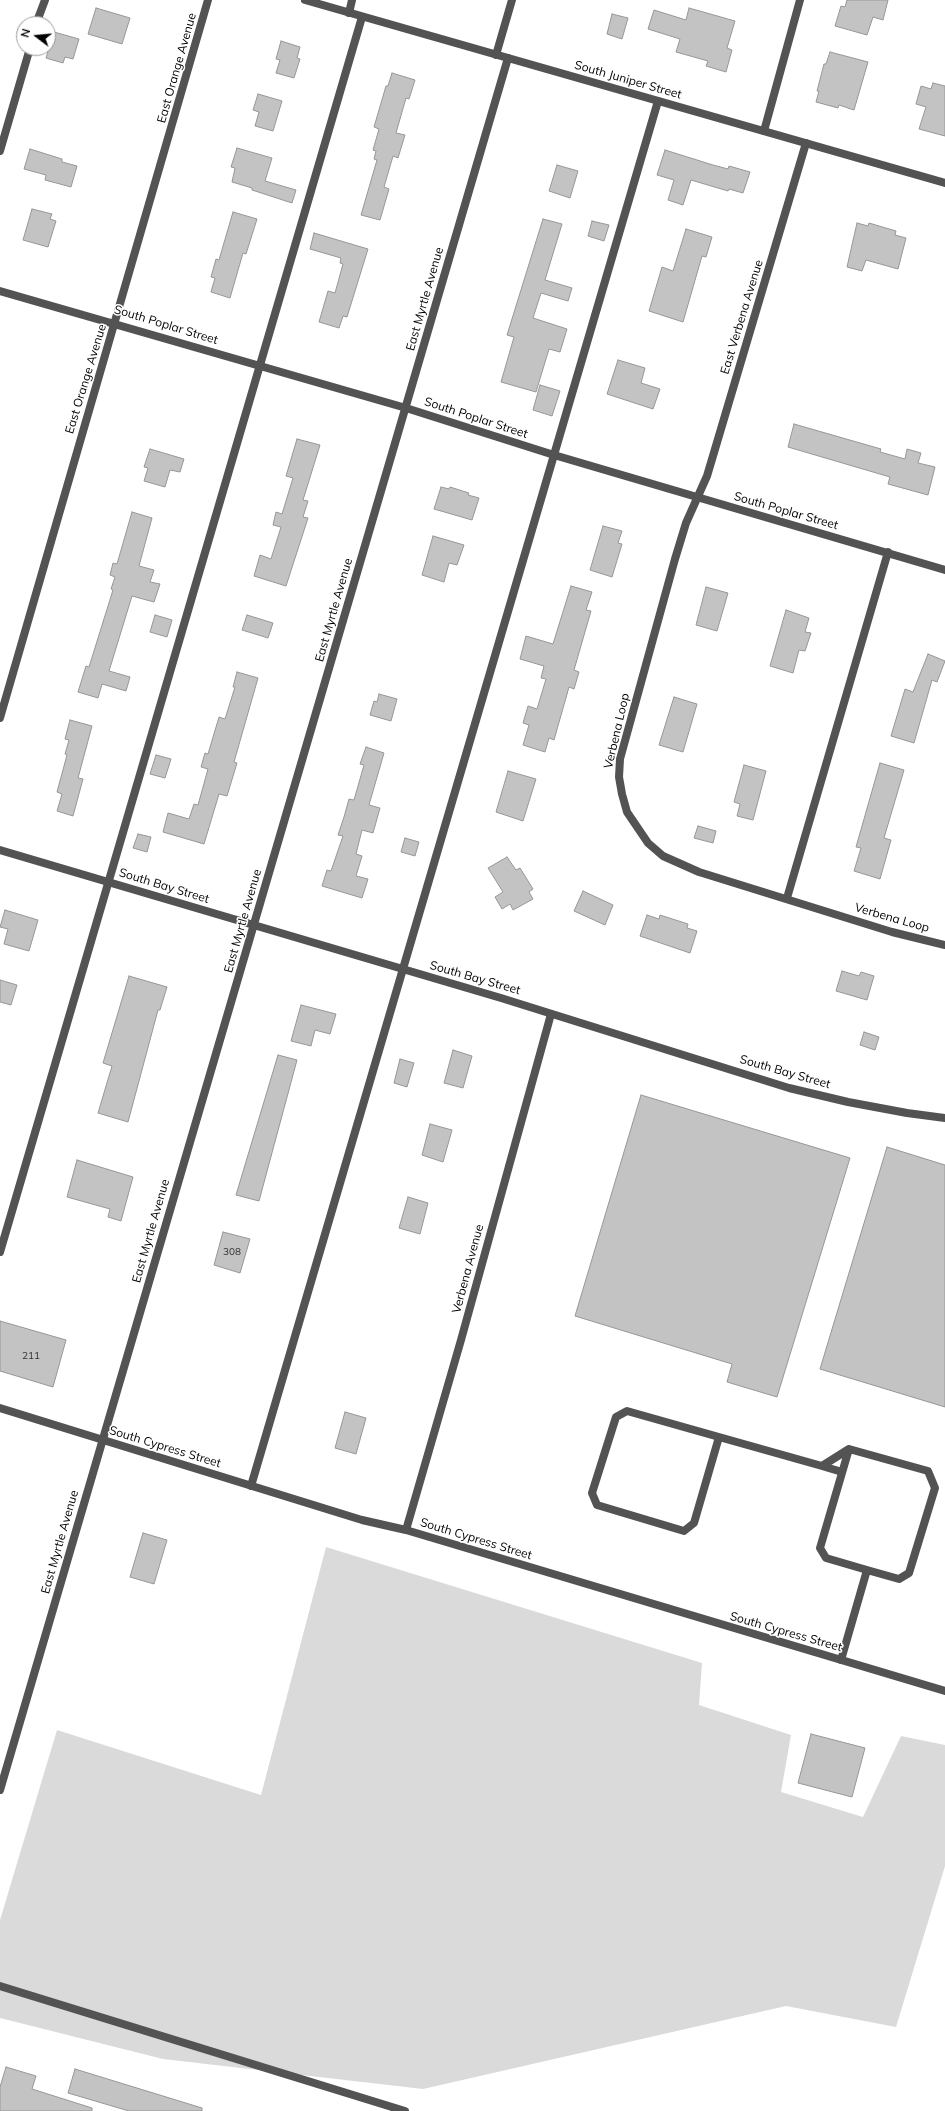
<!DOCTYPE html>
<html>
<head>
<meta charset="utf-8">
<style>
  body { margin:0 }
  #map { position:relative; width:945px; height:2111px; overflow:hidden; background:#fff; font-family:Mulish,sans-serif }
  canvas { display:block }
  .north { position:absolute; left:16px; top:16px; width:40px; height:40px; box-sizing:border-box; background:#fff; border:1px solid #999; border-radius:50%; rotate:286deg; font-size:11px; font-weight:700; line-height:16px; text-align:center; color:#000 }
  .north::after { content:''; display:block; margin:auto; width:14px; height:18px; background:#000; clip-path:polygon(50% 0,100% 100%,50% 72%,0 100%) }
</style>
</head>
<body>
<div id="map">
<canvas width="945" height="2111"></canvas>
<div class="north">N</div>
</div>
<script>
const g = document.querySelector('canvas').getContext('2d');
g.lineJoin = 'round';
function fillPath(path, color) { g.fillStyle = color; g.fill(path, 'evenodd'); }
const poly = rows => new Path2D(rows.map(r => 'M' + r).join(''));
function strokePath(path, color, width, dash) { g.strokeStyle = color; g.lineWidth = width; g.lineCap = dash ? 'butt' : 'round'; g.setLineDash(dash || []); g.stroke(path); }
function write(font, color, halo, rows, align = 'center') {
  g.font = font + ' Mulish,sans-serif'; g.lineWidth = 3; g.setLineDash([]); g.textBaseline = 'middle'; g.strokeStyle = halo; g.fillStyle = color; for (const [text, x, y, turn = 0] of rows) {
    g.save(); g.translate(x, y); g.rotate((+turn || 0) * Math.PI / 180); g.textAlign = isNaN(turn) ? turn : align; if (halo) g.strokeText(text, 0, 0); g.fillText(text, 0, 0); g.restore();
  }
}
fillPath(poly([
  [326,1547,702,1663,699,1705,791,1735,781,1792,863,1817,901,1736,945,1745,945,1866,896,2027,786,2006,423,2089,163,2059,0,2018,0,1920,57,1730,261,1795]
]), '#dadada');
const building = poly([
  [847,0,888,0,883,20,873,17,867,35,835,26,841,6,845,7,847,0],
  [96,8,130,18,122,44,88,34,96,8],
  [689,8,735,21,727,48,732,50,726,72,706,66,708,61,676,52,680,39,648,29,654,10,686,20,689,8],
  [612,14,628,18,622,39,607,34,612,14],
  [54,32,79,39,73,59,65,57,63,63,46,58,54,32],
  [281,41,300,47,297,58,300,59,294,78,276,73,280,60,276,59,281,41],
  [830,52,868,62,854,110,839,105,838,108,816,102,819,91,817,91,824,64,826,64,830,52],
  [392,73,415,80,409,99,406,98,396,133,405,135,398,158,393,156,384,187,389,189,380,220,361,215,377,160,374,159,376,151,373,150,379,129,374,127,386,86,388,86,392,73],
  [933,83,945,86,945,136,919,129,926,107,916,104,921,86,931,89,933,83],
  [258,94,282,101,273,131,255,126,259,112,253,110,258,94],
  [237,148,272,158,265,181,296,190,292,203,252,190,252,188,232,182,235,168,231,167,237,148],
  [30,149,62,159,62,162,77,166,71,187,45,180,46,175,24,169,30,149],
  [665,150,713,165,728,169,729,166,750,172,743,193,729,189,728,191,691,180,683,205,668,200,674,180,657,175,665,150],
  [557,165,578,171,570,198,549,191,557,165],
  [32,209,52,214,50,219,56,221,48,247,23,240,32,209],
  [233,212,257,219,246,254,243,253,230,298,211,292,215,278,211,277,216,259,219,260,233,212],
  [543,219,562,224,545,280,572,288,568,301,541,293,533,318,567,329,560,352,549,349,536,392,501,382,514,337,507,335,543,219],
  [592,221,609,225,604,241,588,236,592,221],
  [857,223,868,226,869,223,896,231,895,235,906,238,898,269,866,260,862,271,847,267,857,223],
  [686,229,712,237,706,257,702,256,683,322,649,311,662,267,673,271,686,229],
  [314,233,368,249,347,317,343,316,339,328,319,322,328,291,335,293,343,264,340,263,341,258,310,249,314,233],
  [618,360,645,368,641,383,660,389,653,409,607,394,618,360],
  [540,385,560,391,552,416,533,410,540,385],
  [794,424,881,449,880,452,905,459,907,449,921,453,918,463,935,467,928,495,888,484,890,477,788,447,794,424],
  [297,439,320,445,303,500,308,501,303,517,308,518,286,586,254,576,260,555,271,559,281,527,273,525,276,512,282,514,293,478,286,476,297,439],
  [150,449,184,459,180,472,170,470,165,487,144,481,148,468,144,467,150,449],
  [441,487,449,489,450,487,469,493,468,495,479,498,472,520,434,509,441,487],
  [132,512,152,518,139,566,154,570,150,582,160,584,154,602,132,596,109,671,130,677,126,691,102,684,98,698,78,692,86,666,89,667,113,590,111,589,115,577,110,575,113,563,117,564,132,512],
  [603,526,622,531,618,543,622,544,612,577,590,570,603,526],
  [433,536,464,545,457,565,449,563,444,582,422,575,433,536],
  [571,586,592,592,586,610,591,611,574,670,579,672,574,689,569,687,554,740,549,738,545,752,523,745,529,725,523,723,528,706,537,709,546,679,541,678,544,666,520,659,526,636,553,644,571,586],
  [706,587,728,593,717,631,696,625,706,587],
  [786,610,809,618,805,632,811,633,805,651,799,650,793,673,770,666,786,610],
  [155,615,172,620,167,637,150,632,155,615],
  [247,615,273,623,268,638,242,630,247,615],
  [928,654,945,661,937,682,932,680,914,743,891,736,905,689,913,692,928,654],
  [237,672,258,678,234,762,237,763,227,796,219,794,204,844,163,832,168,813,189,819,194,804,198,805,208,769,201,767,205,753,208,754,219,717,225,719,235,687,233,687,237,672],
  [379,694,397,699,391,721,370,715,374,701,377,702,379,694],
  [674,697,697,704,683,752,659,745,674,697],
  [70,720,92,726,78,778,83,779,73,816,57,811,62,794,57,792,67,755,65,754,69,740,65,739,70,720],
  [366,747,384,753,369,805,380,808,373,833,362,830,356,854,362,856,356,876,368,879,362,898,322,886,327,870,331,871,343,836,338,835,344,817,349,799,354,800,364,765,360,764,366,747],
  [156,755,171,759,165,778,150,774,156,755],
  [880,763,904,770,884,838,891,840,880,879,854,871,861,848,856,847,880,763],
  [744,765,766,771,753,820,737,816,740,804,734,802,744,765],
  [508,771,536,779,523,821,496,812,508,771],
  [698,826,716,831,713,843,694,838,698,826],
  [138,834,151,837,147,852,133,848,138,834],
  [405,838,419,842,415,856,401,852,405,838],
  [507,857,516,870,520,868,533,889,529,892,533,899,513,910,510,904,502,909,495,897,503,892,488,868,507,857],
  [583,891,613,905,605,925,574,911,583,891],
  [5,910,38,920,29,951,4,944,8,929,0,927,5,910],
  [647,915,659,919,660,915,688,924,687,928,697,931,690,953,640,936,647,915],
  [842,971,859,976,861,972,874,976,867,1000,836,991,842,971],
  [129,976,167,987,160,1010,158,1010,128,1122,98,1113,112,1066,103,1063,129,976],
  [0,980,17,985,11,1005,0,1002,0,980],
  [301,1005,336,1014,330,1034,315,1030,311,1046,291,1041,301,1005],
  [864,1032,879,1037,875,1050,860,1045,864,1032],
  [453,1050,472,1056,463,1088,444,1083,453,1050],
  [278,1055,297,1060,259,1201,236,1195,278,1055],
  [400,1059,414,1063,407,1087,394,1083,400,1059],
  [641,1095,850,1158,777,1397,727,1382,732,1364,575,1316,641,1095],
  [430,1124,452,1130,443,1162,422,1155,430,1124],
  [887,1147,945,1165,945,1407,820,1369,887,1147],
  [77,1160,133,1177,121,1221,108,1217,110,1209,67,1197,77,1160],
  [408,1197,428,1203,420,1234,399,1228,408,1197],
  [223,1232,250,1239,240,1273,214,1265,223,1232],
  [0,1321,66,1340,53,1387,0,1371,0,1321],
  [345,1412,366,1418,356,1454,335,1448,345,1412],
  [143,1533,167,1540,154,1584,130,1577,143,1533],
  [811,1734,865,1748,852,1797,798,1783,811,1734],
  [6,2067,36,2076,32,2089,92,2108,92,2111,0,2111,0,2087,6,2067],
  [75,2069,202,2108,202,2111,129,2111,68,2093,75,2069]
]);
fillPath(building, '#c3c3c3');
strokePath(building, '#979797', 1);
strokePath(poly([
  [349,13,352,0],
  [36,24,45,0],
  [0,151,30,48],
  [0,1252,362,17],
  [719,1437,694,1523,684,1531,597,1505,592,1493,616,1417,627,1411,719,1437,822,1466,849,1449,928,1471,935,1488,909,1573,899,1579,867,1570,841,1660],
  [849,1449,820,1548,826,1558,867,1570],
  [822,1466,842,1472],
  [251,1486,658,101]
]), '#535353', 8);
strokePath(poly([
  [496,55,512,0],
  [764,131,800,0],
  [806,143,707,476,686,523,675,559,620,759,619,777,622,794,627,812,648,843,663,856,699,872,892,932,945,945],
  [0,291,406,408,554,455,945,570],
  [0,718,208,0],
  [0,850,501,998,789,1088,848,1102,907,1113,945,1118],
  [787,898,888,552],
  [0,1408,362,1520,406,1530,945,1691],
  [406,1530,461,1340,551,1014],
  [0,1790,508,58],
  [0,1986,405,2111]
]), '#535353', 8);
strokePath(poly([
  [305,0,945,183]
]), '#535353', 8);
write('10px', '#313131', null, [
  ["308",232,1252],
  ["211",31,1356]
]);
write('12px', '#000', '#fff', [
  ["East Orange Avenue",177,68,-74],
  ["South Juniper Street",628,80,16],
  ["East Myrtle Avenue",425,299,-74],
  ["East Verbena Avenue",742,317,-73],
  ["South Poplar Street",166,325,17],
  ["East Orange Avenue",86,379,-73],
  ["South Poplar Street",476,418,18],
  ["South Poplar Street",786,511,16],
  ["East Myrtle Avenue",334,610,-74],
  ["Verbena Loop",617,731,-77],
  ["South Bay Street",164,886,17],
  ["Verbena Loop",892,918,16],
  ["East Myrtle Avenue",243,921,-74],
  ["South Bay Street",475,978,16],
  ["South Bay Street",785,1072,16],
  ["East Myrtle Avenue",151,1231,-74],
  ["Verbena Avenue",468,1269,-75],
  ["South Cypress Street",165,1447,17],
  ["South Cypress Street",476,1539,17],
  ["East Myrtle Avenue",60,1542,-74],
  ["South Cypress Street",786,1632,16]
]);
</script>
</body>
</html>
